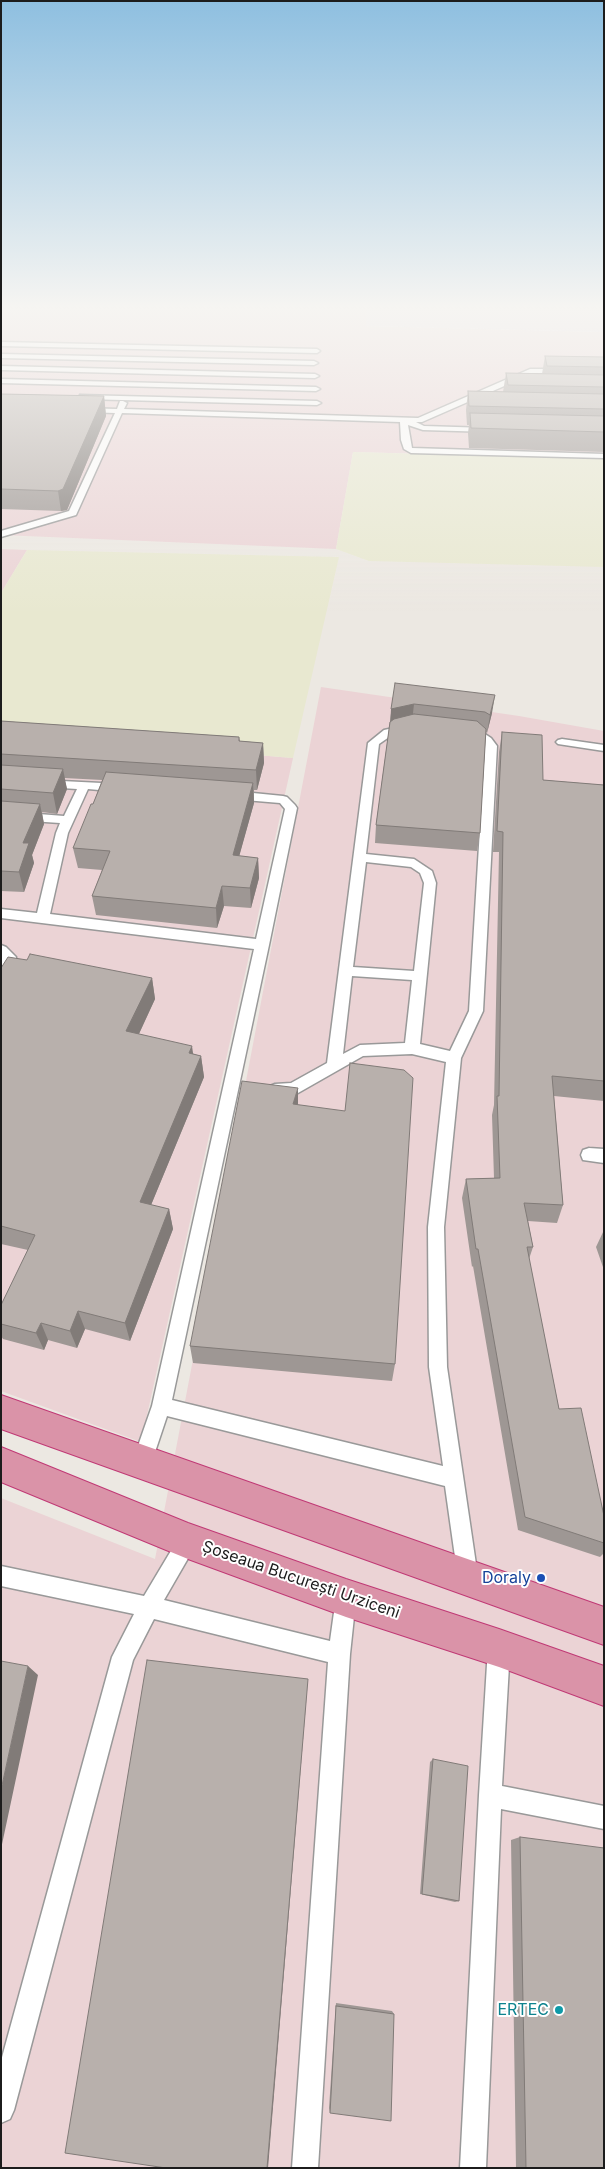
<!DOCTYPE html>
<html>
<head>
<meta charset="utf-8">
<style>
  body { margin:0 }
  #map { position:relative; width:605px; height:2169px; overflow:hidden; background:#ece8e2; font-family:Inter,sans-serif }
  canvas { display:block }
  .frame { position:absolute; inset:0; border:2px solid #1c1c1c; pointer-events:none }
</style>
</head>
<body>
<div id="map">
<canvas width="605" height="2169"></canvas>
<div class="frame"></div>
</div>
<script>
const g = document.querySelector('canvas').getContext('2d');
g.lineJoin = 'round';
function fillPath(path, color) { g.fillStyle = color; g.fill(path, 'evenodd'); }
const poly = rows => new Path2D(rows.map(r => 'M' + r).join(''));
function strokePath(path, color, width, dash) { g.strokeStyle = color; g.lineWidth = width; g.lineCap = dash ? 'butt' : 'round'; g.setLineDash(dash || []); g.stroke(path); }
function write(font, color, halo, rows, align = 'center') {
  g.font = font + ' Inter,sans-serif'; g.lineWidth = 4; g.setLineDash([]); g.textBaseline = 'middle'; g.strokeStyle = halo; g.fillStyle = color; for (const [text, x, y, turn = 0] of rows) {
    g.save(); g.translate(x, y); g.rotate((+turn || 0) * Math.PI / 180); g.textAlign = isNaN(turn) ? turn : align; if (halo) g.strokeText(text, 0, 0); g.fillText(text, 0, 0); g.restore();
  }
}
fillPath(poly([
  [1,310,366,310,366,326,604,332,604,459,353,452,336,549,1,535],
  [1,549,27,550,1,593],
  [321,687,519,716,604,731,604,2168,1,2168,1,1498,155,1559],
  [1,734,293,758,141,1442,1,1391]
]), '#ebd3d5');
fillPath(poly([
  [366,310,604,310,604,332,366,326]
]), '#e4d5e3');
fillPath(poly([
  [353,452,604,459,604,567,369,561,336,549],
  [27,550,339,557,293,758,1,734,1,593]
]), '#e8e8d0');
const lane = poly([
  [1,342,317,349,320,351,317,353,1,346,1,342],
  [1,354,314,361,318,363,314,365,1,358,1,354],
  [1,366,315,374,319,376,315,378,1,370,1,366],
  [530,369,562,369,566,371,562,373,534,373,422,422,416,422,424,426,488,428,491,428,491,432,423,430,408,425,412,448,604,454,604,458,411,453,404,449,401,440,400,422,122,413,76,515,1,537,1,531,69,511,115,413,85,412,81,410,82,408,117,409,120,401,123,401,127,403,124,409,418,418,530,369],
  [1,379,316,387,320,389,316,391,1,383,1,379],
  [80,395,317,401,321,403,317,405,83,399,79,397,80,395],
  [407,725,411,726,413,728,411,730,392,735,379,744,366,854,414,859,432,871,436,883,420,1044,450,1051,469,1011,485,746,475,737,463,734,461,732,467,729,482,732,491,738,497,746,483,1011,461,1058,444,1227,447,1367,478,1578,475,1585,468,1588,461,1585,458,1578,445,1486,167,1416,149,1470,142,1473,135,1470,132,1463,152,1406,254,949,1,918,1,909,37,913,56,833,60,823,1,819,1,811,64,816,77,789,46,787,40,783,42,780,121,784,127,788,121,792,88,789,68,833,50,914,256,939,285,809,280,803,233,799,227,795,233,791,283,796,287,797,295,805,297,808,269,945,172,1400,443,1466,429,1367,428,1227,446,1062,412,1054,363,1056,298,1093,275,1096,270,1094,267,1090,270,1086,275,1084,291,1083,327,1063,368,743,384,730,407,725],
  [366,862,411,867,420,873,424,883,414,971,353,967,366,862],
  [352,976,412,980,405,1043,360,1045,343,1054,352,976],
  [562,739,604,745,604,751,558,744,556,742,558,740,562,739],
  [1,945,6,947,16,957,16,972,6,990,1,991,1,945],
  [589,1148,604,1149,604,1163,583,1160,581,1155,583,1150,589,1148],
  [188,1531,195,1534,198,1541,164,1600,330,1641,336,1598,339,1591,346,1588,353,1591,356,1598,350,1654,318,2168,292,2168,328,1662,154,1619,133,1660,14,2110,10,2119,1,2123,1,2061,112,1657,134,1614,1,1586,1,1566,144,1596,181,1534,188,1531],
  [499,1637,506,1641,510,1648,502,1786,604,1806,604,1829,501,1809,486,2168,460,2168,479,1795,488,1648,492,1641,499,1637]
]);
const highway = poly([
  [1,1395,604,1607,604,1645,1,1429,1,1395],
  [1,1447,188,1523,346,1579,499,1629,604,1666,604,1706,499,1667,346,1617,188,1559,1,1482,1,1447]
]);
strokePath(lane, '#999', 3);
strokePath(highway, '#c03975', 2);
fillPath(lane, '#fff');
fillPath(highway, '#da93a8');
fillPath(poly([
  [545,356,604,357,604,452,469,448,468,433,469,425,467,425,466,410,468,391,503,392,506,373,542,374],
  [1,394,104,396,106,416,67,510,61,511,1,509],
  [395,683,492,713,487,733,486,732,480,833,477,851,375,843,376,825,390,721],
  [1,721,239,737,240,741,263,743,264,763,257,790,254,790,254,803,239,856,258,858,259,878,251,908,224,906,217,928,96,915,92,896,102,870,78,868,73,848,93,804,102,780,64,778,67,789,57,814,42,812,44,824,32,855,34,863,24,892,1,891],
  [502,732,543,780,604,785,604,1101,554,1096,563,1205,557,1223,528,1221,533,1247,529,1259,559,1409,604,1516,604,1553,600,1557,518,1530,473,1266,472,1267,462,1198,466,1179,494,1178,492,1115,494,1105,499,852,493,852,499,752],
  [27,960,152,978,155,999,139,1034,194,1054,201,1056,204,1077,151,1205,169,1209,173,1229,130,1341,85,1329,77,1348,48,1340,44,1350,3,1339,1,1336,1,1305,28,1250,1,1244,1,968],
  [298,1105,395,1364,392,1381,193,1363,190,1346],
  [604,1230,604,1270,596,1247],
  [433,1759,459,1901,455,1902,420,1894,430,1762],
  [520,1837,604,2168,516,2168,511,1840],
  [336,2003,392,2011,394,2014,330,2113,329,2108]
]), '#9e9794');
fillPath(poly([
  [104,396,106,416,67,510,61,511,58,491],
  [495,695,492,713,487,733,490,715],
  [414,704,412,722,390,727,391,709],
  [263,743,264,763,257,790,256,770],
  [63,769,67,789,57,814,53,793],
  [253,783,254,803,234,875,233,855],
  [40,804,44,824,32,855,34,863,24,892,19,872,23,843],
  [258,858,259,878,251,908,250,888],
  [222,886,224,906,217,928,216,908],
  [152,978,155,999,130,1053,126,1031],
  [192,1046,195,1067,189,1053],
  [201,1056,204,1077,144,1222,140,1202],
  [298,1088,298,1109,293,1104],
  [169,1209,173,1229,130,1341,125,1323],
  [78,1311,85,1329,77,1348,70,1331],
  [41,1323,48,1340,44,1350,36,1333],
  [28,1666,38,1675,1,1849,1,1790],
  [308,1679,268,2168,267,2168]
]), '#817b78');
const building = poly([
  [545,356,604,357,604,367,547,366,545,356],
  [506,373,604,375,604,387,508,385,506,373],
  [468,391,604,394,604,409,469,406,468,391],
  [1,394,104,396,63,489,58,491,1,489,1,394],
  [470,413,604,416,604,432,471,428,470,413],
  [395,683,495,695,490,715,485,712,414,704,391,709,395,683],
  [414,714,477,721,486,729,480,833,376,825,390,722,394,719,414,714],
  [1,721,239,737,239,741,263,743,256,770,1,754,1,721],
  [502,732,542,735,543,780,604,785,604,1081,552,1076,563,1205,524,1203,533,1247,527,1247,559,1409,581,1408,604,1516,604,1543,525,1517,478,1249,476,1249,466,1179,500,1178,497,1096,499,1096,503,832,497,831,502,732],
  [1,765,63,769,53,793,1,789,1,765],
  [106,772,253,783,233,855,258,858,250,888,222,886,216,908,92,896,110,851,73,848,91,804,93,804,106,772],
  [1,801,40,804,23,843,29,843,19,872,1,871,1,801],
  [30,954,152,978,126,1031,192,1046,189,1053,201,1056,140,1202,169,1209,125,1323,78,1311,70,1331,41,1323,36,1333,1,1324,1,1305,35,1235,1,1226,1,968,8,957,27,960,30,954],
  [350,1063,404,1070,413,1078,395,1364,190,1346,242,1081,298,1088,293,1104,345,1111,350,1063],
  [147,1660,308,1679,267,2168,166,2168,65,2153,147,1660],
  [1,1661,28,1666,1,1790,1,1661],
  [433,1759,468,1766,459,1901,422,1894,433,1759],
  [520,1837,604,1848,604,2168,526,2168,520,1837],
  [336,2006,394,2014,391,2121,330,2113,336,2006]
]);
fillPath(building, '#b8b0ac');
strokePath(building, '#817b78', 1);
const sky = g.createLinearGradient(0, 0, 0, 614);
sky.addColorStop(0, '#8ebfe0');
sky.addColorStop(0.5, '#f6f5f2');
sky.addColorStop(1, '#f6f5f200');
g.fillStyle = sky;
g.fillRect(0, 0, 605, 614);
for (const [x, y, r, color] of [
  [541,1578,5,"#1a4fb4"],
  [559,2010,5,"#0f9aa8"]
]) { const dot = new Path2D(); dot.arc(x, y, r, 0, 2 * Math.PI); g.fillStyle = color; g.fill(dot); strokePath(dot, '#fff', 2); }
write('16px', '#164399', '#fff', [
  ["Doraly",531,1578]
], 'right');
write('16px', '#1c1c1c', '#fff', [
  ["Șoseaua București Urziceni",301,1580,19]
]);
write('16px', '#0d838f', '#fff', [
  ["ERTEC",549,2010]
], 'right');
</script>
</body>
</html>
